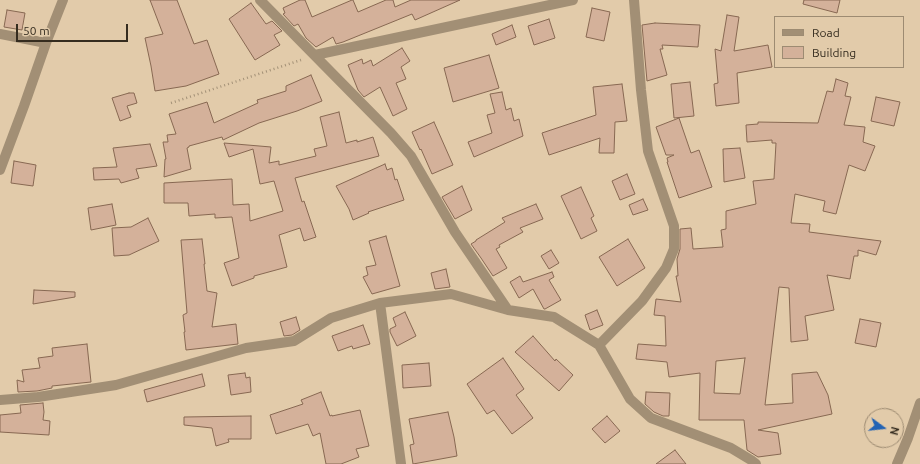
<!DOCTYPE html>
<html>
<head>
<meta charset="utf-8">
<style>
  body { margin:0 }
  #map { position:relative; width:920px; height:464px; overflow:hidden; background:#e2cbaa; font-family:Ubuntu,sans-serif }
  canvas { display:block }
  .legend { position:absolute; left:774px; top:16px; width:130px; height:52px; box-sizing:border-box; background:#e2cbaa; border:1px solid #9d8b72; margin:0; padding:5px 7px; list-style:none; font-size:12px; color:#352c1f }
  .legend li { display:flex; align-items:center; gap:8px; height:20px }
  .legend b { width:20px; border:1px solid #9d8b72 }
  .north { position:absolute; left:864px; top:408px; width:40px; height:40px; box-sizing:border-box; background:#e2cbaa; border:1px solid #9d8b72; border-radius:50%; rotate:105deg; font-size:11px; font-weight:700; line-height:16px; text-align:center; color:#352c1f }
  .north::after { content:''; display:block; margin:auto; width:14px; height:18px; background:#2363b4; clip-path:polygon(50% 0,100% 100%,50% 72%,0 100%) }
  .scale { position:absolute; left:16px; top:24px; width:112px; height:18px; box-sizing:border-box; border:2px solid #352c1f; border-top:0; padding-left:5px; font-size:12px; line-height:14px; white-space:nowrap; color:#352c1f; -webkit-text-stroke:3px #e2cbaa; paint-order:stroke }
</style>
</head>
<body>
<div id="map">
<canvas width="920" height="464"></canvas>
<ul class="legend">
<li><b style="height:5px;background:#a28f75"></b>Road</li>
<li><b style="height:11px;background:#d4b19a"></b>Building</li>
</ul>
<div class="north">N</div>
<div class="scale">50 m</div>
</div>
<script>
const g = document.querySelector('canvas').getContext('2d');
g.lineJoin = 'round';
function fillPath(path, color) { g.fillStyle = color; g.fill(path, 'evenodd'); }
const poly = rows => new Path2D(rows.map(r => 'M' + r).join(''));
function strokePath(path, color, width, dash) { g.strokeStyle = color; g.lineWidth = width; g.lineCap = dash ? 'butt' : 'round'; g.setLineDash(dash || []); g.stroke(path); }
const building = poly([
  [150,0,177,0,194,44,207,40,219,74,186,86,155,91,151,66,145,38,163,34,150,0],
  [300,0,305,0,312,17,352,0,353,0,358,12,386,0,393,0,395,7,411,0,460,0,415,20,412,14,343,42,336,44,333,37,316,47,306,38,298,24,294,26,283,14,285,13,283,8,300,0],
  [804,0,840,0,837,13,803,4,804,0],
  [251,3,266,24,272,21,282,31,274,35,280,45,255,60,229,19,251,3],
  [592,8,610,12,604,41,586,37,592,8],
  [7,10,25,13,22,30,4,27,7,10],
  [727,15,739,17,734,51,768,45,772,67,737,73,739,103,716,106,714,84,718,83,715,49,721,51,727,15],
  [549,19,555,38,534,45,528,26,549,19],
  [655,23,700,25,698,47,662,45,663,49,660,49,667,75,647,81,642,25,655,23],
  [512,25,516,37,496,45,492,34,512,25],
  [402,48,410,61,401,67,406,79,396,83,407,109,393,116,380,87,364,97,358,90,348,65,362,59,363,64,371,60,373,66,402,48],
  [489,55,499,88,453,102,444,68,489,55],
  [311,75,322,101,297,111,259,123,223,140,222,137,189,146,189,147,187,148,191,169,164,177,165,159,166,159,163,142,168,142,167,135,176,134,169,114,207,102,214,123,258,103,257,100,286,91,286,86,311,75],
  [836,79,848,83,845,96,851,97,844,125,865,127,863,142,875,146,865,171,849,165,836,214,823,211,825,201,795,194,791,223,810,224,809,232,881,241,876,255,858,250,858,256,854,256,850,279,827,275,834,310,805,316,808,340,791,342,789,288,779,287,765,405,793,403,792,374,817,372,828,395,832,414,758,430,778,433,781,454,758,457,747,450,744,420,699,420,700,373,669,377,667,362,636,359,638,344,666,346,665,316,654,315,656,299,681,302,676,276,678,276,677,259,680,249,680,229,691,228,693,249,723,247,721,230,726,229,726,211,756,204,753,181,774,179,776,143,772,143,772,140,747,142,746,125,758,124,758,122,818,123,827,91,833,92,836,79],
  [745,358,740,394,714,393,716,361,745,358],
  [690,82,694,116,674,118,671,84,690,82],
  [622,84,627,121,615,122,614,153,599,153,600,138,549,155,542,133,596,115,593,87,622,84],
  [502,92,506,110,511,108,514,121,519,119,523,136,474,157,468,142,492,133,487,115,495,113,490,94,502,92],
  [129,93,134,93,137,103,127,106,131,117,120,121,112,98,129,93],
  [876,97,900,102,894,126,871,121,876,97],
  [339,112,346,143,357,140,357,142,373,137,379,156,295,178,302,202,304,201,316,237,304,241,300,228,279,235,287,267,254,276,254,278,232,286,224,263,239,258,232,217,215,218,215,214,189,216,188,203,164,203,164,183,232,179,233,205,249,204,250,221,283,211,274,181,260,184,253,149,229,157,224,143,271,147,269,163,279,161,279,165,316,156,314,149,327,146,320,117,339,112],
  [679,118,691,153,699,150,712,187,679,198,667,162,668,162,667,158,674,155,666,155,656,127,679,118],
  [434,122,453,165,432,174,421,149,420,150,412,132,434,122],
  [150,144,157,166,136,169,139,178,121,183,119,179,94,180,93,168,117,167,113,148,150,144],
  [740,148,745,178,724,182,723,149,740,148],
  [14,161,36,165,33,186,11,183,14,161],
  [385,164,387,170,392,168,395,180,397,179,404,200,368,212,369,213,353,220,349,209,336,186,385,164],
  [627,174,635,194,620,200,612,181,627,174],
  [462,186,472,210,455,219,442,197,462,186],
  [581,187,594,216,591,218,597,231,581,239,561,196,581,187],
  [643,199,648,210,633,215,629,205,643,199],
  [112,204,116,225,91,230,88,208,112,204],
  [536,204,543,219,520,228,523,232,499,245,500,247,496,249,507,268,493,276,481,258,471,244,476,241,476,240,505,222,502,218,536,204],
  [148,218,159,241,129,255,114,256,112,228,131,227,148,218],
  [386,236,400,286,372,294,363,277,368,275,366,267,376,265,369,241,386,236],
  [202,239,205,264,204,264,207,291,217,293,212,327,236,324,238,344,186,350,184,332,185,332,183,315,187,313,181,240,202,239],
  [628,239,645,268,617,286,599,257,628,239],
  [551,250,559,263,549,269,541,256,551,250],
  [446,269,450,287,435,289,431,273,446,269],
  [552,272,554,277,549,280,561,300,545,309,544,309,533,289,519,298,510,282,520,276,523,282,552,272],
  [34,290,75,292,75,297,33,304,34,290],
  [597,310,603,325,590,330,585,315,597,310],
  [405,312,416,336,397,346,390,332,390,329,396,326,393,318,405,312],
  [296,317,300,330,292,335,284,336,280,322,296,317],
  [860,319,881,323,876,347,855,343,860,319],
  [363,325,370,344,353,349,352,346,338,351,332,336,363,325],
  [533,336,555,361,556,359,573,375,559,391,515,352,533,336],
  [87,344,91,382,52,386,52,388,37,391,18,392,17,380,24,382,22,370,40,368,38,358,53,356,52,348,87,344],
  [503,358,524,389,516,395,533,418,512,434,494,410,487,414,467,384,503,358],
  [429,363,431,386,403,388,402,365,429,363],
  [245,373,246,378,250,377,251,392,231,395,228,375,245,373],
  [202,374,205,386,147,402,144,390,202,374],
  [321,392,330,416,332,415,332,416,360,410,369,446,356,449,359,457,341,464,326,464,320,433,313,436,308,424,276,434,270,415,303,404,301,400,321,392],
  [646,392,670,393,669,416,663,416,654,412,645,404,646,392],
  [43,403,44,412,43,420,50,421,49,435,0,432,0,415,21,413,20,405,43,403],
  [448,412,454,437,457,456,413,464,410,445,414,444,409,419,448,412],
  [251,416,251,439,228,439,229,442,216,446,212,428,184,425,184,417,251,416],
  [607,416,620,431,605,443,592,429,607,416],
  [675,450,686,464,656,464,675,450]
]);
fillPath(building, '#d4b19a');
strokePath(building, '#876852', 1);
strokePath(poly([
  [171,103,301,60]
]), '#a39177', 2.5, [1, 3]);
strokePath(poly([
  [260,0,391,133,411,156,455,232,508,310],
  [0,34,46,43],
  [315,55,573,0],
  [0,170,24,106,46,43,63,0],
  [380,303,401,464],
  [599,345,642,301,666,268,674,249,674,226,648,151,641,90,634,0],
  [0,400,38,397,116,385,246,348,294,341,331,318,380,303,451,294,508,310,554,317,599,345,630,399,651,418,731,448,751,460,756,464],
  [897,464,908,438,920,403]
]), '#a28f75', 10);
</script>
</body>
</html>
